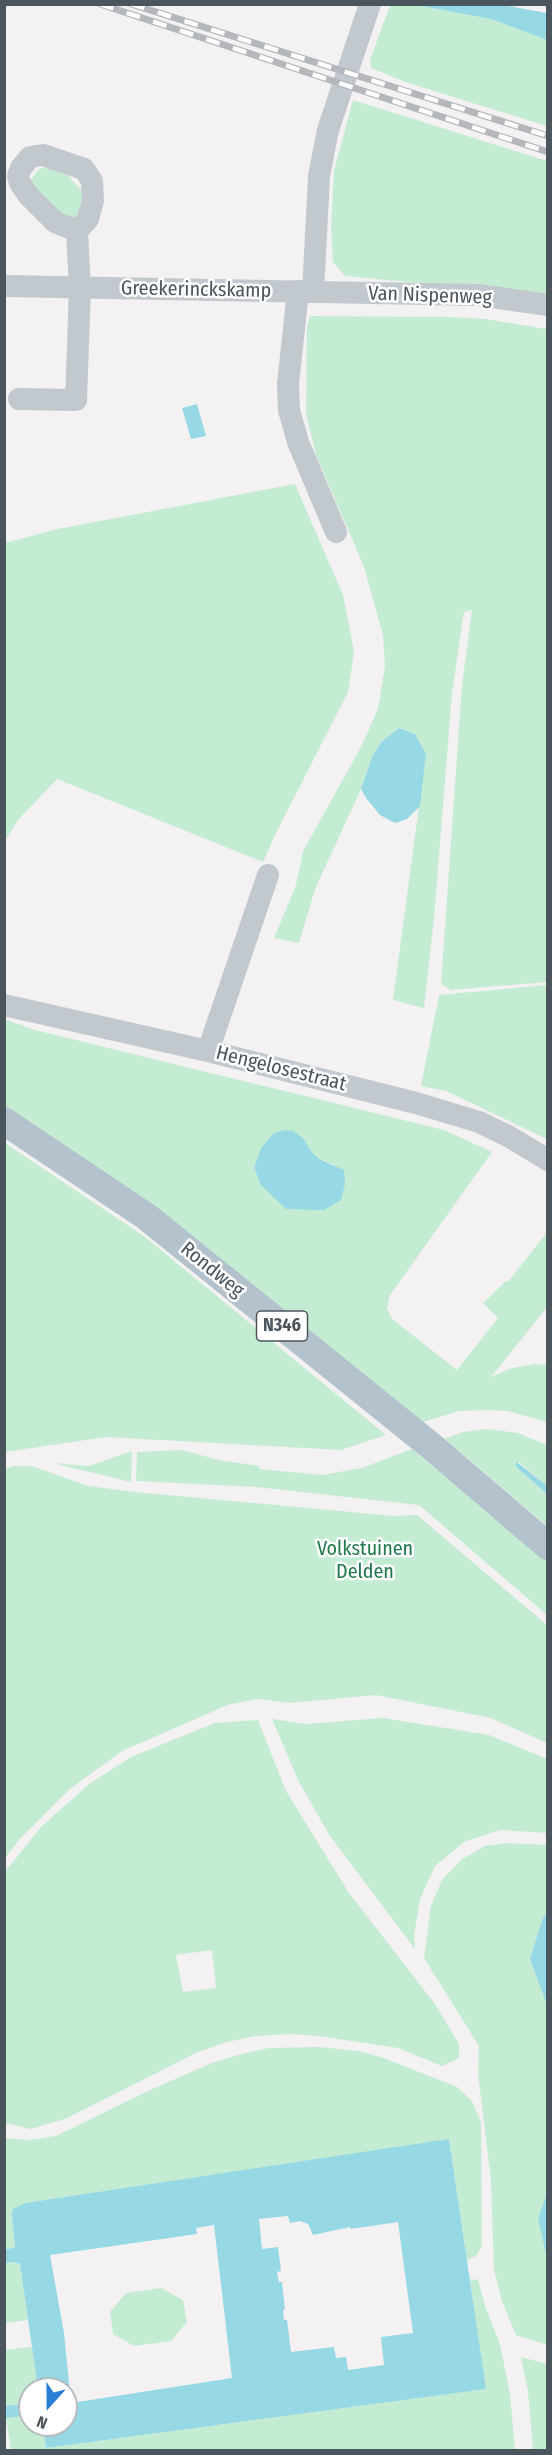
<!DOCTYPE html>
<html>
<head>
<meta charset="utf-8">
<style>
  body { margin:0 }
  #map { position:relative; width:552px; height:2455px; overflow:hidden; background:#f3f1f1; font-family:"Fira Sans Condensed",sans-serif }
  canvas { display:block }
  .frame { position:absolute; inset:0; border:6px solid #4b555d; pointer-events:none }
  .north { position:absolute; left:18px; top:2377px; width:60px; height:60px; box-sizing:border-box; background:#fff; border:2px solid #b7bbbe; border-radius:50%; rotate:201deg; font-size:16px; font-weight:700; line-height:24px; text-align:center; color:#4b555d }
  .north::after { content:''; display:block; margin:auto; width:21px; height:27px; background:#2a7ed5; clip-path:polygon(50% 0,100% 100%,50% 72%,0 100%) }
</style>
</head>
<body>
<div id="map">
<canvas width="552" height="2455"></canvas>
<div class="frame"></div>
<div class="north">N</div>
</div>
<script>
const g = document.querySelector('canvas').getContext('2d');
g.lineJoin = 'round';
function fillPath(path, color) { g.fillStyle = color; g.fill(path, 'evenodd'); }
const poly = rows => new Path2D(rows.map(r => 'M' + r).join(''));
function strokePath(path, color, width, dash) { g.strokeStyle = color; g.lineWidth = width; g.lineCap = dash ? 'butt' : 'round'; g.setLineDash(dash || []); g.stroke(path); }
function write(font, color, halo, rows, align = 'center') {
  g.font = font + ' "Fira Sans Condensed",sans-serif'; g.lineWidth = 5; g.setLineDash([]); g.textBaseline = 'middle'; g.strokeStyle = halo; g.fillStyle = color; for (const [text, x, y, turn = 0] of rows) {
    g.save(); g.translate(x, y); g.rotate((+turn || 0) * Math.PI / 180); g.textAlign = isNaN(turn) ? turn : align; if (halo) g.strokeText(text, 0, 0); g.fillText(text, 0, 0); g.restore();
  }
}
fillPath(poly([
  [390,5,415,5,491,19,547,40,547,126,408,83,371,68,370,60],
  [353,100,547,161,547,295,345,276,333,262,331,227,334,171],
  [48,167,66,174,82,191,83,199,80,218,64,221,30,181,39,169],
  [310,316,450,317,485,319,547,329,547,982,451,990,441,984,462,685,472,610,464,612,452,693,434,918,424,1008,393,1000,426,754,415,734,399,728,381,742,372,757,361,789,315,889,299,943,274,938,296,885,303,851,361,747,378,709,385,666,383,635,364,567,316,455,306,414,307,327],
  [295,484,343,595,354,652,348,692,275,835,263,862,57,779,18,820,5,841,5,543,58,529],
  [547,985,547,1139,446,1091,421,1086,439,995],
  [4,1019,35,1030,444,1130,492,1152,390,1295,387,1308,392,1319,457,1370,498,1318,483,1303,506,1281,508,1282,547,1232,547,1307,491,1377,512,1368,535,1364,547,1365,547,1422,508,1411,485,1410,459,1411,417,1424,5,1108],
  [304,1139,310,1150,319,1159,336,1165,261,1185,254,1168,261,1148],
  [5,1143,145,1237,386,1435,341,1450,106,1437,5,1452],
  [487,1429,518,1433,547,1445,547,1486,519,1462,515,1466,547,1494,547,1526,445,1439,463,1432],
  [412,1449,547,1562,547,1615,419,1505,257,1487,136,1481,137,1452,183,1450,218,1460,259,1466,259,1469,322,1475,362,1468],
  [132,1451,131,1482,52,1463,89,1466],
  [14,1466,32,1466,88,1486,135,1492,394,1516,417,1515,547,1625,547,1743,491,1718,376,1695,289,1703,258,1699,230,1704,122,1751,70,1789,19,1840,5,1858,4,1469],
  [383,1718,489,1735,547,1759,547,1833,500,1830,464,1842,435,1866,420,1899,414,1935,415,1949,330,1836,299,1782,272,1719,306,1724],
  [258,1720,286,1791,349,1893,435,2004,459,2044,459,2058,442,2066,398,2048,318,2036,292,2034,256,2036,227,2042,198,2052,65,2119,30,2129,5,2123,5,1872,41,1827,89,1784,131,1757,215,1723],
  [212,1950,216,1988,183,1992,176,1955],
  [507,1843,547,1845,547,1914,543,1917,530,1959,548,2005,548,2193,538,2219,547,2259,547,2345,516,2335,502,2301,494,2270,491,2180,478,2073,479,2046,424,1958,431,1906,442,1880,462,1859,485,1846],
  [319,2047,358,2051,384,2058,457,2087,472,2101,481,2122,482,2246,476,2256,467,2260,449,2140,25,2203,14,2209,12,2214,15,2247,5,2250,5,2138,29,2140,56,2136,150,2090,212,2063,245,2053,269,2048],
  [13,2262,20,2264,28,2320,5,2323,5,2263],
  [470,2279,478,2280,485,2306,500,2344,510,2394,515,2450,11,2450,6,2417,30,2415,30,2425,43,2425,46,2448,485,2389],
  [161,2288,183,2300,187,2322,171,2341,134,2346,113,2334,110,2312,126,2293],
  [32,2347,38,2389,30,2389,30,2403,5,2406,4,2350],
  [521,2357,547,2364,547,2450,533,2450,528,2391]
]), '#c4ecd2');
fillPath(poly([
  [503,5,547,13,547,40,491,19,415,5],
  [197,404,206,436,191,439,182,408],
  [399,728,415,734,426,754,420,806,407,819,395,823,380,815,366,798,361,789,372,757,381,742],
  [285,1130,293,1131,304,1139,310,1150,319,1159,344,1170,345,1184,341,1200,324,1210,286,1209,261,1185,254,1168,261,1148,274,1133],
  [517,1462,547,1486,547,1494,515,1466],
  [547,1914,547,2005,530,1959,543,1917],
  [449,2139,486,2389,46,2448,43,2425,66,2425,66,2389,38,2389,20,2264,13,2262,5,2263,5,2250,15,2247,12,2215,13,2209,25,2203],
  [288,2216,290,2223,300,2221,308,2224,313,2235,350,2227,351,2229,398,2222,413,2333,381,2337,384,2365,348,2370,346,2357,336,2358,334,2347,291,2352,287,2320,284,2320,283,2310,285,2310,282,2282,279,2282,277,2272,281,2271,278,2247,262,2249,259,2219],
  [214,2225,232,2378,71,2403,64,2333,50,2255,197,2234,196,2228],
  [547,2193,547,2259,538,2219],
  [30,2403,30,2415,5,2418,5,2406]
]), '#96d9e5');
strokePath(poly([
  [4,286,478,295,548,305],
  [298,291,288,384,289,410,298,442,336,532],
  [313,292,319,176,328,130,370,4],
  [19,399,76,400,80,288,77,231,55,222,28,195,20,183,18,176,21,168,30,157,43,155,84,169,92,181,93,201,88,219,77,231],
  [4,1005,208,1051,416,1103,479,1122,508,1136,548,1160],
  [208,1051,268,875]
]), '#c1c9ce', 22);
strokePath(poly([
  [4,1121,147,1217,431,1446,548,1546]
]), '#b4c2cd', 28);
const rail = poly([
  [100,4,548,152],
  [131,4,548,136]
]);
strokePath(rail, '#b4b7bb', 7);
strokePath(rail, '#fff', 4.5, [14]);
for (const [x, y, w] of [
  [282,1326,51]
]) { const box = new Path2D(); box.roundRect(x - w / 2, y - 15, w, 30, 4.5); g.fillStyle = '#fff'; g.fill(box); strokePath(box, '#4b555d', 1.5); }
write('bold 18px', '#4b555d', null, [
  ["N346",282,1326]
]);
write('20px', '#4b555d', '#fff', [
  ["Greekerinckskamp",196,290,1],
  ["Van Nispenweg",430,296,2],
  ["Hengelosestraat",281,1069,14],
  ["Rondweg",212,1270,39]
]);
write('20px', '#207948', '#fff', [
  ["Volkstuinen",365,1549],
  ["Delden",365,1572]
]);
</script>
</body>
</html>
